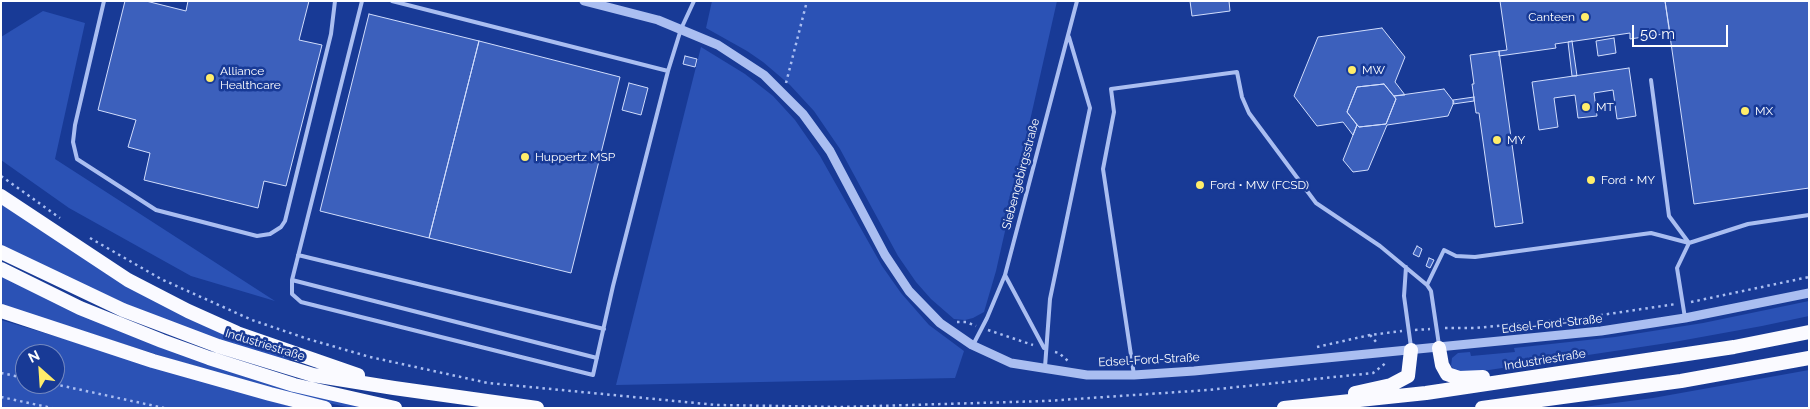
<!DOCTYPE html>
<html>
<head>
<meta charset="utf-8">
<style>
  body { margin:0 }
  #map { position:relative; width:1810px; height:409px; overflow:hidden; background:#183a96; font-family:Raleway,sans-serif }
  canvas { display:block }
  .frame { position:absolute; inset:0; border:2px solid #fff; pointer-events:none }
  .north { position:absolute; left:15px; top:344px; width:50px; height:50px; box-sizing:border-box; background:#183a96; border:1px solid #7489c0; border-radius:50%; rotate:334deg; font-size:14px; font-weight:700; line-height:20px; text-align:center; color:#fff }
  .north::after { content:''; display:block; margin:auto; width:18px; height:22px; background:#ffed6a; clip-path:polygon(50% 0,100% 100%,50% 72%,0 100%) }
  .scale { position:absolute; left:1632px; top:25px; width:96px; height:22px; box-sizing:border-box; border:2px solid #fff; border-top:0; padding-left:6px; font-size:15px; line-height:18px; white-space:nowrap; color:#fff; -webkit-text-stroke:4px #183a96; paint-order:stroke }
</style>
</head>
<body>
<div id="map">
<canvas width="1810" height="409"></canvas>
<div class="frame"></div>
<div class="north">N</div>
<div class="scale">50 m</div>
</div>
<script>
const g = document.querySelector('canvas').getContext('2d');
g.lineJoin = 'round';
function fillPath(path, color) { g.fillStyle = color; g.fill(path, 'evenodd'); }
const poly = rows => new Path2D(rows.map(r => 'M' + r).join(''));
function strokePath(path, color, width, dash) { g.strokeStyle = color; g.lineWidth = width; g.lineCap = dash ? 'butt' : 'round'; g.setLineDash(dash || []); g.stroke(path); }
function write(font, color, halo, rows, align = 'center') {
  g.font = font + ' Raleway,sans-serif'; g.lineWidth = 5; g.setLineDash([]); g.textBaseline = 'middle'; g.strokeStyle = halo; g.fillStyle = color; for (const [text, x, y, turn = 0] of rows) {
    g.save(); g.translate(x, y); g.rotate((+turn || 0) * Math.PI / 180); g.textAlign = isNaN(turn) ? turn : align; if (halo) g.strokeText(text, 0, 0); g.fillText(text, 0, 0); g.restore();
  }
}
fillPath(poly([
  [712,1,1057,1,996,271,984,312,973,318,965,320,954,319,931,299,916,282,898,256,840,149,814,111,790,85,763,62,747,51,706,28],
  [43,11,85,23,55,159,275,301,191,276,69,208,1,160,1,37],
  [701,47,745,74,773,96,795,120,820,156,882,266,901,293,929,325,964,351,955,378,616,385],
  [1,204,247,343,290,359,289,360,288,362,241,348,155,317,1,247],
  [1,276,359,406,359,408,351,408,298,396,174,360,1,305],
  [1809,301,1809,316,1762,326,1674,342,1489,370,1466,372,1456,371,1451,366,1452,358,1458,353,1470,352,1471,356,1515,352,1514,348,1615,337,1703,323],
  [1,320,296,408,1,408],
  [25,354,55,354,55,384,25,384],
  [1809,370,1809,408,1576,408,1653,398]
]), '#2b52b5');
const building = poly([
  [125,1,146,1,186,11,188,1,309,1,299,40,322,45,286,186,264,181,258,208,144,180,150,153,128,147,136,120,98,110,125,1],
  [1190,1,1229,1,1230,11,1192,16,1190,1],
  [1500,1,1665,1,1670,33,1630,39,1630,33,1555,44,1556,48,1499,56,1499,51,1507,50,1500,1],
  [1665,1,1809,1,1809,188,1694,204,1665,1],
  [369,14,479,41,429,238,320,211,369,14],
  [1382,28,1405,57,1395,82,1405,95,1394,96,1384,84,1357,87,1347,112,1357,125,1353,135,1343,122,1317,126,1294,96,1318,37,1382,28],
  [1614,38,1616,53,1598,56,1596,41,1614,38],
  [479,41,620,77,571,273,429,238,479,41],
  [1572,41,1577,76,1572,76,1568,42,1572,41],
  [1499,51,1523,223,1495,227,1479,113,1476,113,1472,84,1474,84,1470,55,1499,51],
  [685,56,697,59,695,67,683,64,685,56],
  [1629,68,1636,116,1617,119,1613,90,1594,93,1597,116,1578,118,1575,95,1554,98,1558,127,1539,130,1532,82,1629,68],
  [629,83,648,88,641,115,622,110,629,83],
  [1384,84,1396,99,1386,124,1359,127,1347,112,1357,87,1384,84],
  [1444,89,1454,102,1448,116,1387,125,1368,170,1353,172,1343,160,1357,125,1359,127,1386,124,1396,99,1394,96,1444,89],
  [1474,97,1474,101,1453,104,1453,100,1474,97],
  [1417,246,1422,249,1419,257,1413,254,1417,246],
  [1429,258,1434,260,1430,268,1426,266,1429,258]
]);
fillPath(building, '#3c60bc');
strokePath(building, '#d1ddfc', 1);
strokePath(poly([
  [786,83,807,1],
  [1,176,60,218],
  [90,238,161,279,252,320,308,339,370,357,488,383,717,405,842,407,1046,401,1208,390,1373,373,1387,362],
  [1691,302,1809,277],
  [957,322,966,322,976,326],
  [1445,328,1475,328,1581,318,1676,304],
  [988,330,1033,345],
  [1415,330,1430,329],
  [1370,335,1377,343],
  [1317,347,1370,335,1402,331],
  [1055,352,1059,353,1068,361],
  [1,373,25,378],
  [54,384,164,408],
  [1,397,52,408]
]), '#aabef1', 2.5, [2.5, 4]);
strokePath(poly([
  [104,1,75,125,73,142,77,159,156,210,257,236,270,234,281,227,285,221,331,34,335,1],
  [362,1,292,280,292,294,301,302,593,375,613,286,668,71],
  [392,1,668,71,681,29,694,1],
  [1651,80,1669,216,1689,243,1748,224,1809,215],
  [298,255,604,329],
  [1406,267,1404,296,1411,347],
  [1005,275,1044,348],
  [292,280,597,358],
  [1427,285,1444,250,1456,256,1475,257,1651,233,1689,243,1677,268,1685,318],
  [973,345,987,318,1005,275,1077,1],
  [1045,367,1050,299,1090,108,1069,37],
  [1134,375,1103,169,1114,112,1111,89,1237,72,1242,97,1249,113,1316,203,1380,246,1427,285,1431,291,1439,345]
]), '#aabef1', 4);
strokePath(poly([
  [584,1,658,20,718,45,764,75,803,114,830,151,885,255,909,291,940,323,972,345,1011,363,1087,375,1134,375,1194,371,1601,331,1685,318,1809,293]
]), '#aabef1', 9);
strokePath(poly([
  [1,196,128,280,188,311,237,333,358,375],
  [1,252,123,310,218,346,313,375,394,388,537,408],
  [1,269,80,308,162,341,209,358,294,385,395,408],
  [1,311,153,361,270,394,325,408],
  [1439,348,1442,365,1447,374,1459,378,1483,377],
  [1355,393,1391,385,1408,376,1411,350],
  [1284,408,1426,393,1734,347,1809,332],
  [1482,408,1681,381,1809,358]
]), '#fafaff', 14);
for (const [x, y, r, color] of [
  [1585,17,5,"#ffed6a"],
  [1352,70,5,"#ffed6a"],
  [210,78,5,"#ffed6a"],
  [1586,107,5,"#ffed6a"],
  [1745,111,5,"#ffed6a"],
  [1497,140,5,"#ffed6a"],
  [525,157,5,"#ffed6a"],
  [1591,180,5,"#ffed6a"],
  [1200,185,5,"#ffed6a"]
]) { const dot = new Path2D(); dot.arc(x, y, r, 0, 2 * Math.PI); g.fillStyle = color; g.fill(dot); strokePath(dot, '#183a96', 2); }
write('12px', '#fff', '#183a96', [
  ["Canteen",1575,17,"right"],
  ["MW",1362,70],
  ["Alliance",220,71],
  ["Healthcare",220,85],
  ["MT",1596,107],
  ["MX",1755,111],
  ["MY",1507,140],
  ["Huppertz MSP",535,157],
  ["Ford • MY",1601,180],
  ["Ford • MW (FCSD)",1210,185]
], 'left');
write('12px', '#fff', '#183a96', [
  ["Siebengebirgsstraße",1021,174,-75],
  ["Edsel-Ford-Straße",1552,324,-6],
  ["Industriestraße",265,345,17],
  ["Edsel-Ford-Straße",1149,360,-3],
  ["Industriestraße",1545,360,-9]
]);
</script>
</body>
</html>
